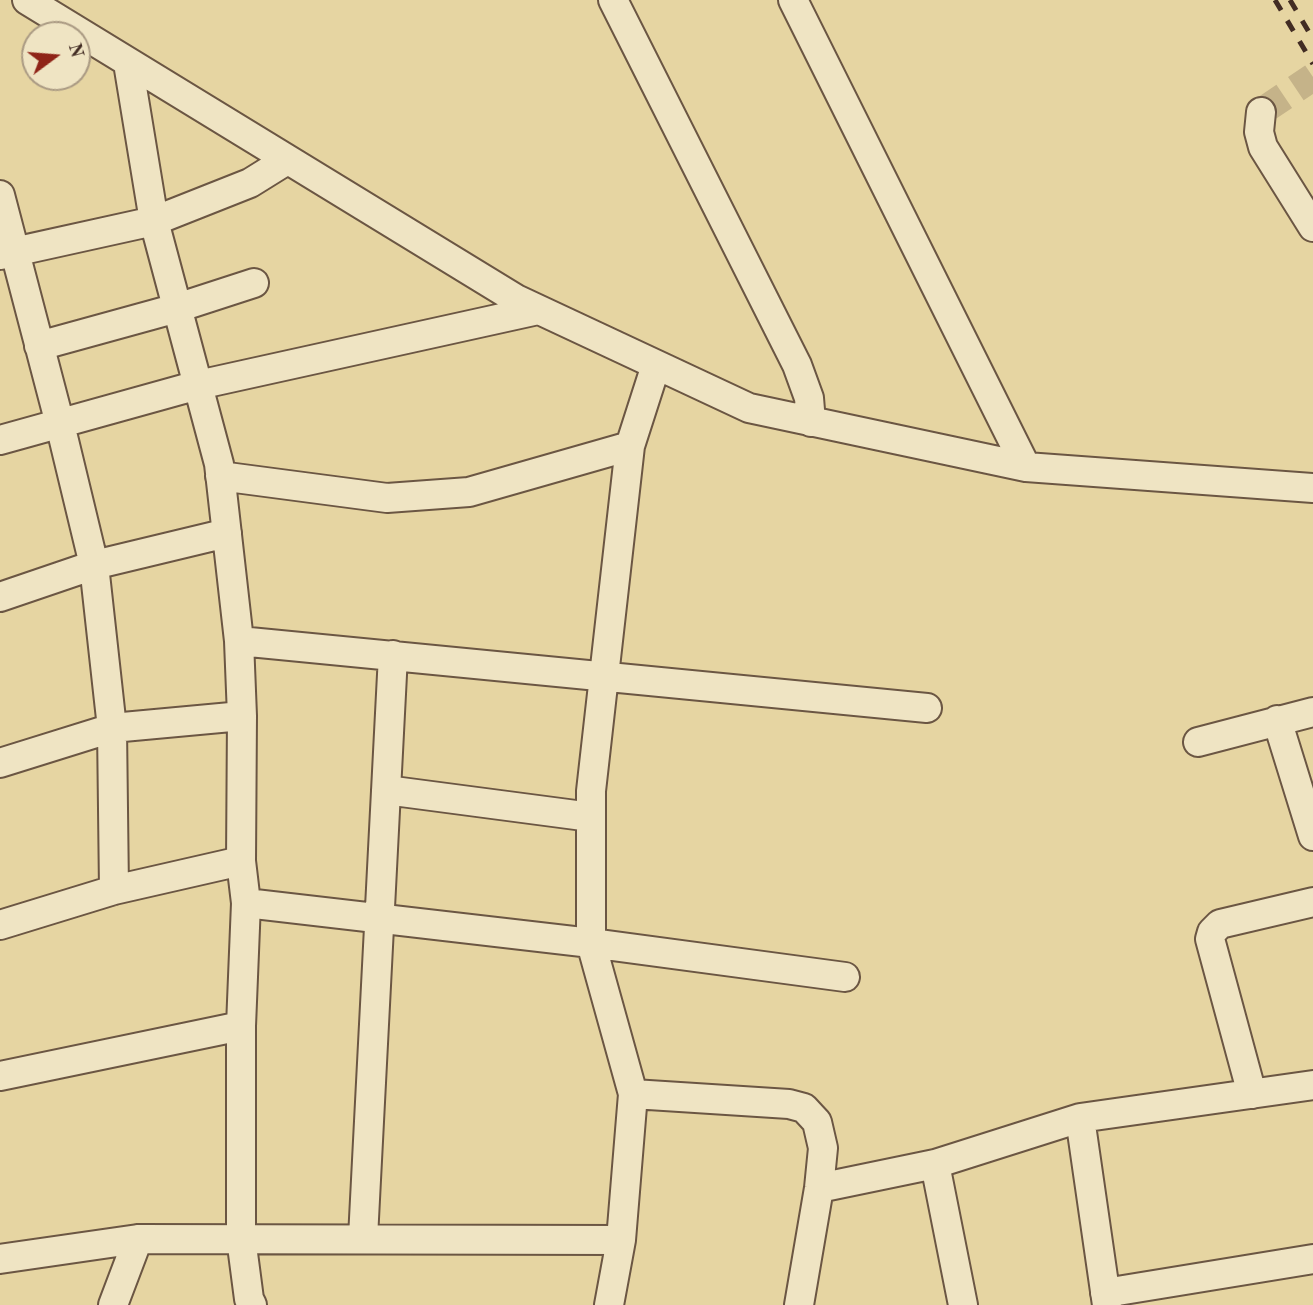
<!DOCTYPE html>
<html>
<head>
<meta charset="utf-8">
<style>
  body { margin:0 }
  #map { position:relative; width:1313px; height:1305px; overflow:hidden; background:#e6d5a2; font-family:"Old Standard TT",serif }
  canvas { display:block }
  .north { position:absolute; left:21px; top:21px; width:70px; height:70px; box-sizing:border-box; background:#efe4c3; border:2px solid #aa9a83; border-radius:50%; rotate:74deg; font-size:19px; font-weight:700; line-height:28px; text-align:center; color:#422c23 }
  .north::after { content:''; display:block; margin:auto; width:24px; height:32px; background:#8f2418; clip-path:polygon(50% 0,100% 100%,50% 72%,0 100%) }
</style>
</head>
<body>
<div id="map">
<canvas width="1313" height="1305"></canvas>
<div class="north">N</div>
</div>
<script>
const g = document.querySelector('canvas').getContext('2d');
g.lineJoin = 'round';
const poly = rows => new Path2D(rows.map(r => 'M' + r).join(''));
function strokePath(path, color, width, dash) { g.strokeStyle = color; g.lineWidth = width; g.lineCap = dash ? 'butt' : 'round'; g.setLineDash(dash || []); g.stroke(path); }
strokePath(poly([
  [1261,112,1313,77]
]), '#c5b389', 28, [28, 14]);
const minor = poly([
  [27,0,516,299,749,408,1026,467,1313,488],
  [613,0,797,365,809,398,811,422],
  [793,0,1026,467],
  [128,63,154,221,219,464,239,641,242,716,241,861,246,903,241,1026,241,1238,249,1299,252,1305],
  [1261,112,1259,132,1263,147,1313,227],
  [0,195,60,424,94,565,112,728,114,890],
  [0,255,154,221,250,183,287,160],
  [39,346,177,308,254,283],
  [0,440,198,385,538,310],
  [220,476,387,498,469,492,630,446],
  [0,597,94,565,227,533],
  [239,641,927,708],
  [1277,720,1313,836],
  [1198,742,1313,712],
  [0,763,112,728,242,716],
  [386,790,591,817],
  [246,903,591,943,845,977],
  [0,925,114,890,241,861],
  [0,1076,241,1026],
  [633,1094,789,1104,804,1108,817,1122,823,1148,819,1188,799,1305],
  [1252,1094,1210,939,1212,932,1220,924,1313,902],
  [1080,1118,1107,1305],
  [935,1164,963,1305],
  [819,1188,935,1164,1080,1118,1313,1085],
  [363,1238,393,655],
  [0,1259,138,1239,621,1240],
  [1105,1293,1313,1259],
  [113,1305,138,1239],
  [609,1305,621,1240,633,1094,591,943,591,791,630,446,656,365]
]);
strokePath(minor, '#6b5643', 32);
strokePath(minor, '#efe4c3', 28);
strokePath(poly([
  [1275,0,1313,64],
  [1290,0,1313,39]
]), '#422c23', 5, [12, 12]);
</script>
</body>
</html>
